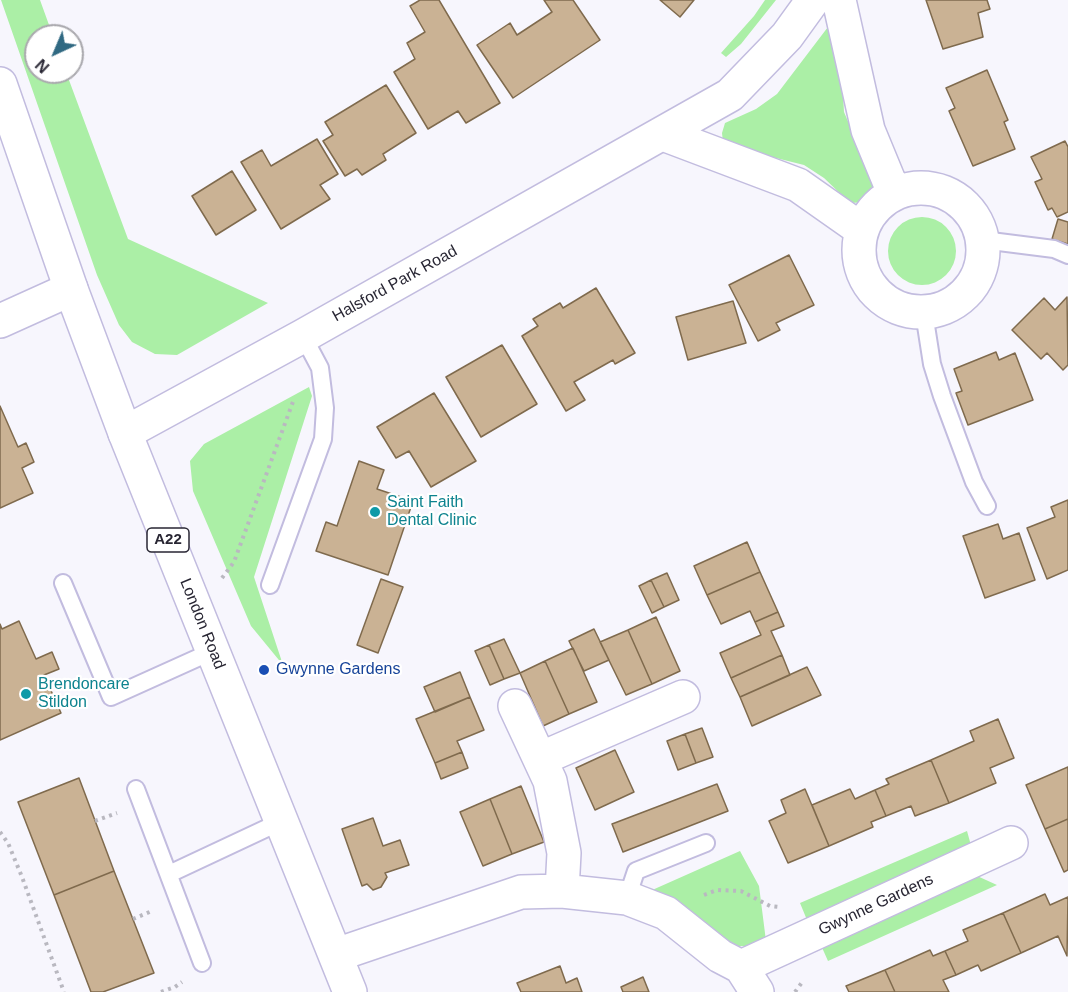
<!DOCTYPE html>
<html>
<head>
<meta charset="utf-8">
<style>
  body { margin:0 }
  #map { position:relative; width:1068px; height:992px; overflow:hidden; background:#f7f6fd; font-family:Arial,sans-serif }
  canvas { display:block }
  .north { position:absolute; left:24px; top:24px; width:60px; height:60px; box-sizing:border-box; background:#fff; border:2px solid #a9a8ad; border-radius:50%; rotate:224deg; font-size:16px; font-weight:700; line-height:24px; text-align:center; color:#282633 }
  .north::after { content:''; display:block; margin:auto; width:21px; height:27px; background:#306982; clip-path:polygon(50% 0,100% 100%,50% 72%,0 100%) }
</style>
</head>
<body>
<div id="map">
<canvas width="1068" height="992"></canvas>
<div class="north">N</div>
</div>
<script>
const g = document.querySelector('canvas').getContext('2d');
g.lineJoin = 'round';
function fillPath(path, color) { g.fillStyle = color; g.fill(path, 'evenodd'); }
const poly = rows => new Path2D(rows.map(r => 'M' + r).join(''));
function strokePath(path, color, width, dash) { g.strokeStyle = color; g.lineWidth = width; g.lineCap = dash ? 'butt' : 'round'; g.setLineDash(dash || []); g.stroke(path); }
function write(font, color, halo, rows, align = 'center') {
  g.font = font + ' Arial,sans-serif'; g.lineWidth = 4.5; g.setLineDash([]); g.textBaseline = 'middle'; g.strokeStyle = halo; g.fillStyle = color; for (const [text, x, y, turn = 0] of rows) {
    g.save(); g.translate(x, y); g.rotate((+turn || 0) * Math.PI / 180); g.textAlign = isNaN(turn) ? turn : align; if (halo) g.strokeText(text, 0, 0); g.fillText(text, 0, 0); g.restore();
  }
}
fillPath(poly([
  [1,0,40,0,53,36,36,36,36,72,66,72,128,239,268,303,177,355,155,354,132,342,119,325,97,275],
  [765,0,776,0,741,44,726,57,721,53,754,16],
  [831,23,842,76,844,112,875,185,868,202,850,203,824,178,804,165,776,158,738,152,723,142,722,133,725,123,756,109,777,94],
  '888 251a34 34 0 1 1 68 0a34 34 0 1 1-68 0Z',
  [309,387,312,396,254,577,283,665,251,626,193,491,190,461,204,444],
  [967,831,972,849,807,920,800,903],
  [740,851,759,886,766,941,752,946,732,946,650,891],
  [975,875,997,885,828,961,820,943]
]), '#abefa6');
const building = poly([
  [420,0,439,0,500,103,466,123,458,111,428,129,394,72,415,59,407,43,425,32,410,6,420,0],
  [544,0,573,0,600,40,513,98,477,45,510,23,517,35,552,12,544,0],
  [660,0,694,0,680,17,660,0],
  [926,0,987,0,990,9,978,13,983,37,943,49,926,0],
  [987,70,1008,120,1004,122,1015,149,973,166,949,111,955,108,946,88,987,70],
  [386,85,416,133,383,154,386,160,362,175,357,169,345,176,323,141,333,135,325,122,386,85],
  [317,139,338,174,320,185,330,199,281,229,241,162,262,150,271,166,317,139],
  [1065,141,1068,147,1068,212,1057,217,1052,208,1048,210,1035,182,1042,179,1031,157,1065,141],
  [232,171,256,210,216,235,192,196,232,171],
  [1058,219,1068,222,1068,244,1052,239,1058,219],
  [789,255,814,305,776,323,780,330,758,341,729,285,789,255],
  [596,288,635,353,615,364,613,360,574,382,585,400,566,411,522,336,538,326,533,319,560,303,563,308,596,288],
  [1067,297,1068,365,1063,370,1047,353,1041,359,1012,330,1044,298,1055,310,1067,297],
  [733,301,746,343,688,360,676,317,733,301],
  [502,345,537,404,481,437,446,377,502,345],
  [996,352,999,360,1015,353,1033,400,968,425,956,393,962,391,954,369,996,352],
  [434,393,476,461,431,487,409,451,396,458,377,427,434,393],
  [0,406,18,447,26,443,34,462,22,468,33,493,0,508,0,406],
  [359,461,384,470,377,489,413,501,388,575,316,551,326,522,337,526,359,461],
  [1068,500,1068,570,1047,579,1027,528,1055,517,1051,507,1068,500],
  [998,524,1003,539,1019,533,1035,580,985,598,963,536,998,524],
  [747,542,760,572,707,595,694,566,747,542],
  [760,572,778,612,755,622,750,611,721,624,707,595,760,572],
  [667,573,679,600,664,607,651,580,667,573],
  [381,579,403,587,378,653,357,645,381,579],
  [651,580,664,607,652,613,639,586,651,580],
  [778,612,784,626,771,631,782,655,731,678,720,653,761,635,755,622,778,612],
  [656,617,680,671,652,684,628,630,656,617],
  [19,621,36,659,52,652,59,669,44,675,61,713,0,740,0,624,2,629,19,621],
  [594,629,609,660,584,671,569,641,594,629],
  [628,630,652,684,626,695,600,642,628,630],
  [504,639,520,673,504,679,489,645,504,639],
  [489,645,504,679,490,685,475,651,489,645],
  [573,648,597,702,569,714,545,661,573,648],
  [782,655,790,675,740,697,731,678,782,655],
  [545,661,569,714,543,726,520,673,545,661],
  [807,667,821,695,752,726,740,697,807,667],
  [460,672,470,697,435,712,424,687,460,672],
  [470,697,484,730,457,741,462,752,435,763,416,719,470,697],
  [998,719,1014,758,990,768,996,783,949,803,931,760,974,741,970,731,998,719],
  [702,728,713,757,696,763,685,734,702,728],
  [685,734,696,763,678,770,667,741,685,734],
  [615,750,634,792,595,810,576,768,615,750],
  [462,752,468,768,441,779,435,763,462,752],
  [931,760,949,803,915,816,911,806,886,816,875,790,889,784,886,779,931,760],
  [1068,767,1068,819,1045,829,1026,785,1068,767],
  [79,778,114,871,54,895,18,802,79,778],
  [717,784,728,811,623,852,612,824,717,784],
  [521,786,544,842,512,854,490,799,521,786],
  [805,789,829,846,788,863,769,821,786,813,781,800,805,789],
  [850,789,855,799,875,790,886,816,871,822,873,827,829,846,812,805,850,789],
  [490,799,512,854,483,866,460,812,490,799],
  [373,818,383,846,400,840,409,865,385,873,387,877,381,887,373,890,367,884,362,886,342,829,373,818],
  [1068,819,1068,870,1064,872,1045,829,1068,819],
  [114,871,154,973,103,992,91,992,54,895,114,871],
  [1045,894,1050,905,1068,897,1067,956,1058,936,1021,953,1003,913,1045,894],
  [1003,913,1021,953,981,971,978,965,956,975,945,951,968,941,963,930,1003,913],
  [930,950,933,956,945,951,956,975,943,980,949,992,895,992,885,970,930,950],
  [560,966,566,983,577,978,582,992,521,992,517,983,560,966],
  [885,970,895,992,849,992,846,986,885,970],
  [643,977,649,992,623,992,621,987,643,977]
]);
fillPath(building, '#cab294');
strokePath(building, '#7f6a4d', 1.5);
const lane = poly([
  [983,240,1054,249,1068,255],
  [924,313,932,364,942,396,974,482,987,506],
  [63,583,111,697,213,651],
  [270,585,323,439,325,408,320,368,303,336],
  [136,789,202,963],
  [169,874,282,821],
  [627,898,636,871,706,843]
]);
const street = poly([
  [839,0,868,130,894,193],
  [663,134,798,185,862,230],
  '859 250a62 62 0 1 1 124 0a62 62 0 1 1-124 0Z',
  [0,321,71,289],
  [125,433,303,336,730,95,787,36,813,0],
  [515,706,550,781,564,853,562,891],
  [540,759,683,697],
  [336,955,521,892,562,891,627,898,666,913,720,956,741,967],
  [757,992,741,967,1011,843]
]);
const highway = poly([
  [0,84,71,289,125,433,350,992]
]);
strokePath(lane, '#c2bcdf', 20);
strokePath(street, '#c2bcdf', 36);
strokePath(highway, '#c2bcdf', 36);
strokePath(poly([
  [222,578,234,562,294,399],
  [95,821,117,813],
  [0,832,8,843,22,877,64,992],
  [704,895,717,890,741,891,770,906,779,907],
  [133,919,152,911],
  [161,992,175,987,182,982],
  [795,992,803,981]
]), '#b9b8c0', 4, [3, 4.5]);
strokePath(lane, '#fff', 16);
strokePath(street, '#fff', 33);
strokePath(highway, '#fff', 33);
for (const [x, y, r, color] of [
  [375,512,6,"#0f9aa8"],
  [264,670,6,"#1a4fb4"],
  [26,694,6,"#0f9aa8"]
]) { const dot = new Path2D(); dot.arc(x, y, r, 0, 2 * Math.PI); g.fillStyle = color; g.fill(dot); strokePath(dot, '#fff', 2); }
for (const [x, y, w] of [
  [168,540,42]
]) { const box = new Path2D(); box.roundRect(x - w / 2, y - 12, w, 24, 4.5); g.fillStyle = '#fff'; g.fill(box); strokePath(box, '#282633', 1.5); }
write('bold 15px', '#282633', null, [
  ["A22",168,540]
]);
write('16px', '#282633', '#fff', [
  ["Halsford Park Road",395,284,-29],
  ["London Road",202,624,68],
  ["Gwynne Gardens",876,905,-25]
]);
write('16px', '#0d838f', '#fff', [
  ["Saint Faith",387,503],
  ["Dental Clinic",387,521],
  ["Brendoncare",38,685],
  ["Stildon",38,703]
], 'left');
write('16px', '#164399', '#fff', [
  ["Gwynne Gardens",276,670]
], 'left');
</script>
</body>
</html>
